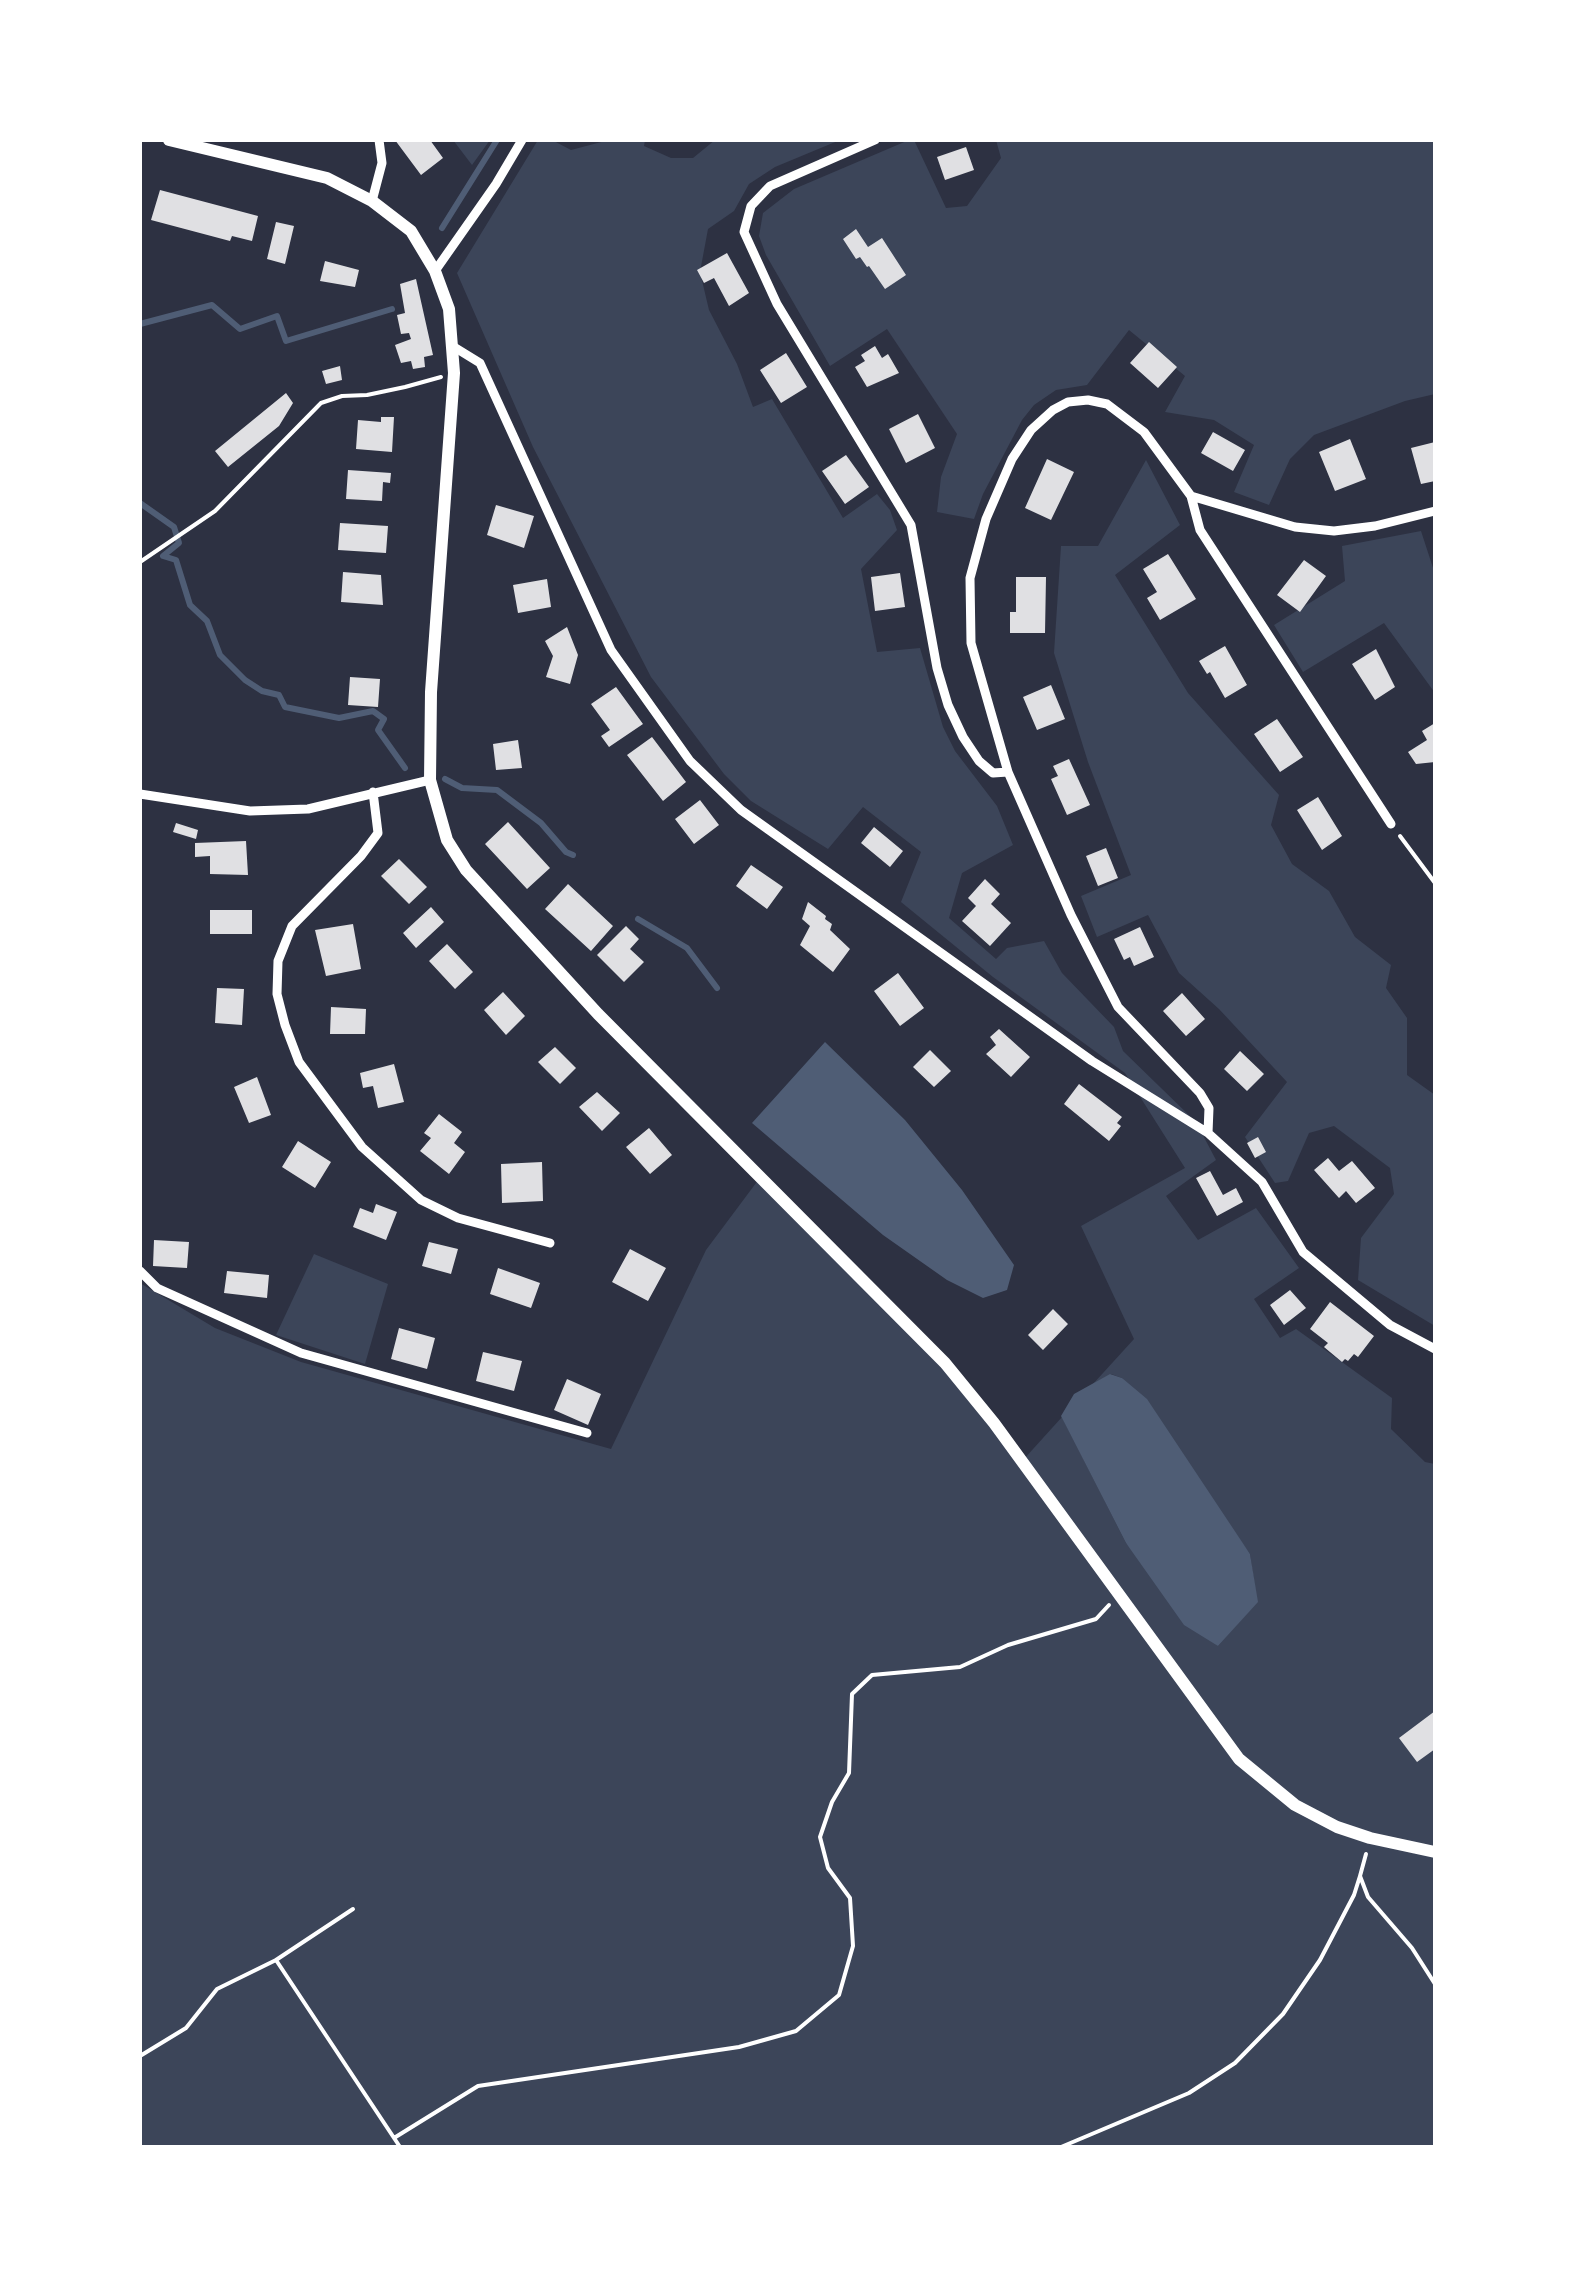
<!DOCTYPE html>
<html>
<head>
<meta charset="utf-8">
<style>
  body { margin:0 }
  #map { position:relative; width:1575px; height:2287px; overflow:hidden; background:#2d3142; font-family:Literata,serif }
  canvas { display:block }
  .frame { position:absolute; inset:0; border:142px solid #fff; pointer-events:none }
</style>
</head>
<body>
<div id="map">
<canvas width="1575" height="2287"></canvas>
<div class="frame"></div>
</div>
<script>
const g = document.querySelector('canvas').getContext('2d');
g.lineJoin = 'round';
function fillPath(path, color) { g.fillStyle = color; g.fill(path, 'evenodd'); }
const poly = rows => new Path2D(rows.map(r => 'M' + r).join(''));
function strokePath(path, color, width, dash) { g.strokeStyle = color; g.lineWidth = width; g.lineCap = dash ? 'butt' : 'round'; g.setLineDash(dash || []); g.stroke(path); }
fillPath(poly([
  [453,140,490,140,472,165],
  [538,140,552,140,571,150,609,140,645,140,644,146,671,158,693,158,715,140,840,140,775,167,749,184,734,211,708,229,700,272,709,310,737,364,753,407,772,399,843,518,877,494,890,510,897,530,861,569,877,652,920,648,943,727,955,751,997,806,1013,845,962,873,949,918,996,959,1007,948,1044,941,1062,973,1114,1027,1123,1051,1196,1122,1216,1160,1166,1196,1198,1240,1256,1208,1299,1268,1254,1299,1280,1338,1296,1329,1392,1398,1391,1429,1425,1462,1435,1464,1435,2147,140,2147,140,1283,215,1328,301,1362,611,1449,706,1250,759,1179,893,1303,1024,1459,1062,1417,1126,1543,1218,1646,1257,1602,1250,1554,1122,1378,1111,1374,1093,1384,1134,1339,1081,1226,1185,1168,1125,1073,993,977,901,902,921,852,863,807,828,849,751,801,724,774,651,677,533,447,457,273],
  [909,140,914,140,946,208,967,206,1001,158,996,140,1435,140,1435,394,1405,401,1314,435,1290,459,1269,505,1234,492,1254,445,1214,420,1165,412,1185,376,1129,330,1087,385,1056,390,1034,405,1022,420,983,494,974,519,937,512,941,477,957,434,887,329,830,366,766,255,759,236,763,213,794,189],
  [1146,460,1180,525,1115,575,1188,693,1279,795,1271,825,1292,864,1329,891,1355,937,1391,965,1386,988,1407,1018,1407,1075,1435,1095,1435,1326,1358,1280,1361,1238,1394,1194,1390,1168,1334,1126,1309,1133,1288,1181,1275,1183,1245,1137,1287,1082,1219,1009,1179,973,1148,915,1097,937,1081,896,1131,875,1088,762,1054,653,1061,546,1098,546],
  [1421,531,1435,574,1435,693,1384,623,1303,672,1274,625,1345,581,1342,546],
  [314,1254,388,1284,365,1364,276,1335]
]), '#3c4559');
fillPath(poly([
  [825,1042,905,1120,962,1190,1014,1265,1007,1290,983,1298,947,1280,883,1235,752,1123],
  [1110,1374,1122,1378,1147,1399,1250,1554,1258,1602,1218,1646,1184,1625,1126,1543,1061,1416,1074,1394]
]), '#4f5d75');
strokePath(poly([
  [442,228,497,140],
  [140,324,212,305,240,329,277,316,286,341,392,309],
  [140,503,174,527,179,543,163,556,176,560,190,605,207,621,220,655,245,680,262,691,279,695,285,707,339,718,373,711,384,719,378,730,405,768],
  [445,779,462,788,497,790,541,823,566,852,573,855],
  [638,919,687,948,717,988]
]), '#4f5d75', 6);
fillPath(poly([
  [395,140,430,140,443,158,421,175],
  [966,147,974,170,945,180,937,157],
  [160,190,258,216,252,241,232,236,230,241,151,220],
  [276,222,294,226,285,264,267,259],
  [856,229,868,247,882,238,906,275,885,289,869,266,867,267,860,257,856,259,843,239],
  [727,253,749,293,729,306,714,278,704,283,697,270],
  [325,261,359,270,355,287,320,281],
  [416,279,433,355,424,357,425,367,413,369,411,361,401,363,395,345,411,339,409,333,401,334,397,315,405,313,400,284],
  [1149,342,1177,367,1158,388,1130,363],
  [875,346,882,358,888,354,899,373,867,387,855,367,865,361,861,355],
  [786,353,807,387,781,403,760,370],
  [340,366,342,380,326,384,322,371],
  [286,393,293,403,279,426,228,467,215,451],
  [918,414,935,448,906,463,889,429],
  [381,417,394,417,392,452,356,449,358,420,381,422],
  [1213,432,1245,450,1233,471,1201,453],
  [1350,439,1366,479,1335,491,1319,452],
  [1435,442,1435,481,1421,484,1411,448],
  [846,455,869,487,845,504,822,471],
  [1047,459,1074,472,1051,520,1025,508],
  [348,470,391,473,390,483,383,482,382,501,346,499],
  [496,505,534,516,524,548,487,535],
  [340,523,388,526,386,553,338,550],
  [1168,554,1196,599,1160,620,1147,598,1157,592,1143,569],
  [1304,560,1326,576,1300,612,1277,595],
  [343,572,381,575,383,605,341,602],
  [900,573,905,607,875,611,871,577],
  [1016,577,1046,577,1045,633,1010,633,1010,612,1016,612],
  [547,579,551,607,518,613,513,585],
  [567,627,578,655,570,684,546,677,553,656,545,641],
  [1225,646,1247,685,1225,698,1210,672,1207,674,1199,661],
  [1376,649,1395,687,1375,700,1352,664],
  [350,677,380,679,378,707,348,705],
  [1051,685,1065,719,1037,730,1023,697],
  [616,687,643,724,609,747,601,736,610,730,591,704],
  [1277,719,1303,757,1280,772,1254,734],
  [1435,723,1435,762,1416,764,1408,752,1427,740,1422,731],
  [652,737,686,782,663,801,627,755],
  [518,740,522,768,496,770,493,744],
  [1069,759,1090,805,1067,815,1051,779,1058,776,1053,766],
  [1318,797,1342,836,1322,850,1297,810],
  [700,800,719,825,694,844,675,819],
  [508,822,550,868,527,889,485,844],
  [176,823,198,830,196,839,173,832],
  [874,827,903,851,890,867,861,843],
  [246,841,248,875,210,874,210,856,195,857,195,843],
  [1106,848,1118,878,1098,886,1086,856],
  [399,859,427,887,409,904,381,876],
  [751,865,783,887,767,909,736,886],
  [985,879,1000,894,991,904,1011,923,990,946,962,921,976,906,968,898],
  [568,884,613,926,591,951,545,909],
  [808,902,826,916,825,919,832,924,830,930,850,949,833,972,800,945,810,926,802,919],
  [431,907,444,922,416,948,403,933],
  [210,910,252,910,252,934,210,934],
  [353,924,361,969,326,976,315,930],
  [626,926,639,939,630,949,644,962,624,982,597,955],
  [1140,927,1154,957,1134,966,1130,957,1124,960,1114,939],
  [447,944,473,972,455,989,429,961],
  [898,973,924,1008,900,1026,874,991],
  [217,988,244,989,242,1025,215,1023],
  [503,992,525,1016,506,1035,484,1010],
  [1182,993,1205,1019,1186,1036,1163,1011],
  [331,1007,366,1009,365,1034,330,1034],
  [999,1029,1030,1057,1011,1077,986,1054,996,1045,990,1037],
  [555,1047,576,1068,560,1084,538,1062],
  [930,1050,951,1071,934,1087,913,1067],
  [1240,1051,1264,1074,1247,1091,1224,1069],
  [394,1064,404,1102,378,1108,373,1086,363,1088,360,1073],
  [257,1077,271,1115,249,1123,234,1087],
  [1079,1084,1122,1117,1117,1123,1121,1126,1109,1141,1064,1104],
  [597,1092,620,1113,602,1131,579,1107],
  [439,1114,462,1132,454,1143,465,1152,449,1174,420,1151,431,1138,424,1133],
  [649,1128,672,1155,650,1174,626,1147],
  [1258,1137,1266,1152,1255,1158,1247,1143],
  [298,1141,331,1162,315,1188,282,1167],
  [1328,1158,1339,1171,1352,1161,1375,1188,1356,1203,1346,1191,1339,1198,1314,1170],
  [542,1162,543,1201,502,1203,501,1164],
  [1210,1171,1223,1195,1236,1188,1243,1202,1217,1216,1196,1178],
  [376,1204,397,1212,386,1240,353,1227,360,1208,373,1213],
  [154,1240,189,1242,187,1268,153,1266],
  [429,1242,458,1249,451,1274,422,1266],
  [630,1249,666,1268,648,1301,612,1282],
  [498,1268,540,1283,531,1308,490,1294],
  [227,1271,269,1275,267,1298,224,1293],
  [1290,1290,1306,1308,1284,1325,1270,1305],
  [1330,1302,1374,1336,1358,1357,1354,1354,1348,1361,1345,1359,1342,1362,1324,1347,1328,1343,1310,1329],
  [1053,1309,1068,1324,1043,1350,1028,1335],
  [399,1328,435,1338,427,1369,391,1359],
  [483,1352,522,1361,514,1391,476,1381],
  [567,1379,601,1394,588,1425,554,1410],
  [1435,1711,1435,1749,1417,1762,1399,1738]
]), '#e0e0e3');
strokePath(poly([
  [140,562,215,511,321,403,342,396,367,395,405,387,441,377],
  [1400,836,1435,883],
  [1366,1854,1360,1876,1368,1897,1412,1948,1435,1984],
  [276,1960,400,2147],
  [140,2056,186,2028,217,1989,276,1960,353,1909],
  [394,2138,478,2086,739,2047,796,2031,839,1995,853,1946,850,1898,828,1868,820,1837,832,1802,849,1773,852,1694,872,1675,960,1667,1008,1645,1096,1619,1109,1605],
  [1061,2147,1189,2093,1235,2063,1283,2014,1320,1960,1354,1895,1360,1876]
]), '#fff', 4);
strokePath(poly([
  [875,140,770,186,751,206,744,232,777,304,911,525,937,668,948,705,963,737,979,761,993,773,1008,772],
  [372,201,382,163,379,140],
  [435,271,496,184,522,140],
  [454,347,480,363,611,650,690,761,741,810,1092,1061,1208,1133,1262,1182,1303,1252,1390,1325,1435,1349],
  [1191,496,1295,527,1334,531,1375,526,1435,511],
  [373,792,378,833,361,856,292,926,278,961,277,994,285,1025,299,1062,362,1147,421,1200,458,1218,550,1243],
  [140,794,250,811,308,809,430,780],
  [1208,1133,1209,1108,1200,1093,1118,1007,1071,915,1008,772,971,643,970,578,986,519,1012,459,1031,430,1053,410,1068,402,1088,400,1107,404,1144,432,1191,496,1200,530,1391,824],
  [140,1271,157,1288,301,1353,587,1433]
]), '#fff', 9);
strokePath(poly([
  [169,140,327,178,372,201,411,231,435,271,449,309,454,373,431,692,430,780,447,840,466,870,598,1014,945,1363,994,1423,1239,1759,1295,1805,1337,1827,1370,1838,1435,1852]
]), '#fff', 12);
</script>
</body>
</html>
